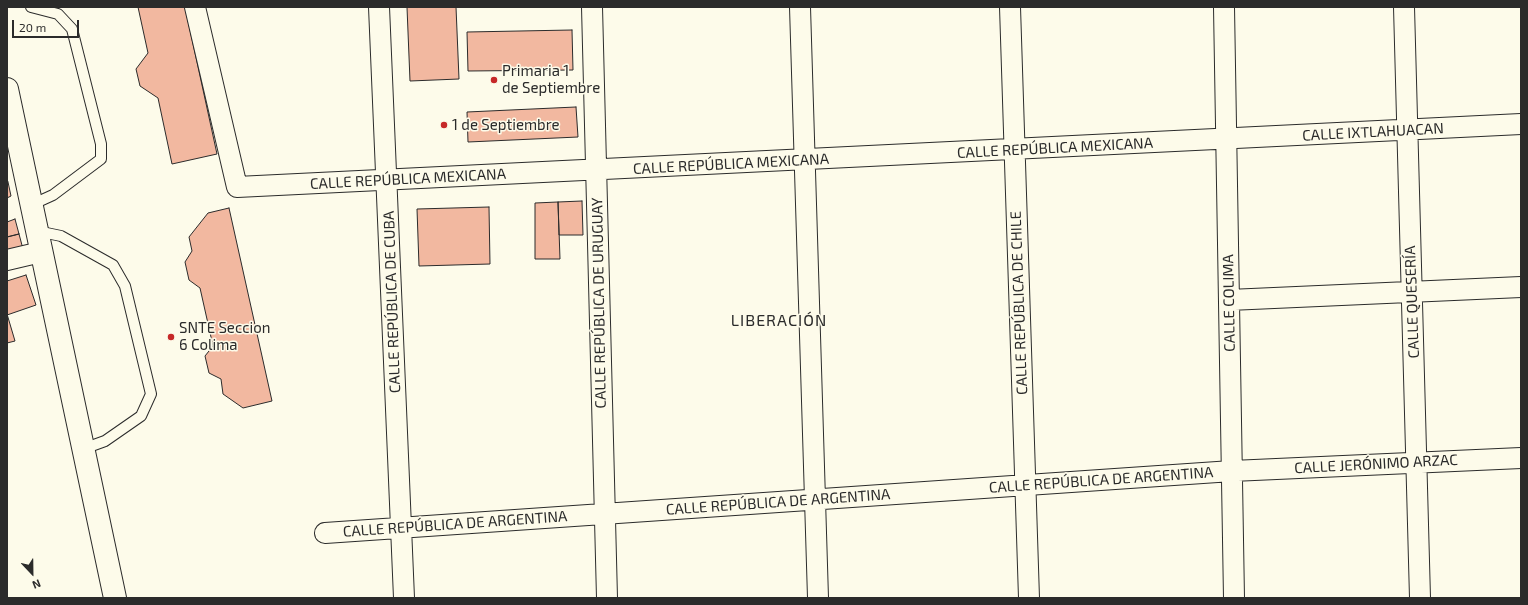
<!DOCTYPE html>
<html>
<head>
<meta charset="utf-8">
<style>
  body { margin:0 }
  #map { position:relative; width:1528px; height:605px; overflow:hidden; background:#fdfbea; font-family:"Exo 2",sans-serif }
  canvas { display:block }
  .frame { position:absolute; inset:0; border:8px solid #2b2b2b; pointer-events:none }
  .north { position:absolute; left:12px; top:553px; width:40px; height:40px; -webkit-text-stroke:3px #fdfbea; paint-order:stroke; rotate:158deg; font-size:11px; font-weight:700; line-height:16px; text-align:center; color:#2b2b2b }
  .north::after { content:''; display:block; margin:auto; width:14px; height:18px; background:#2b2b2b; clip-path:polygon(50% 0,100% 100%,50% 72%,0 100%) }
  .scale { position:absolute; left:12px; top:20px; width:67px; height:18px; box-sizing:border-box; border:2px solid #2b2b2b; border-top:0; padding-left:5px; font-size:12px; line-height:14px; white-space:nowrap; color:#2b2b2b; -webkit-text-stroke:3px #fdfbea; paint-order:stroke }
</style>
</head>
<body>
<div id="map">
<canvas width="1528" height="605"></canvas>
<div class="frame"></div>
<div class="north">N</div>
<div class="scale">20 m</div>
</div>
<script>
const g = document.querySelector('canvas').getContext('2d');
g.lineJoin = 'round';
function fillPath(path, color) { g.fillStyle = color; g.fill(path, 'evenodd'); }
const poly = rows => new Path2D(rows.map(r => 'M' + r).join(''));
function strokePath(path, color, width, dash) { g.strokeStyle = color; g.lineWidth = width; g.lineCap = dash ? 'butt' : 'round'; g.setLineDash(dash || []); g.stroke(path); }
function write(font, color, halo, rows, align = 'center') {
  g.font = font + ' "Exo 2",sans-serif'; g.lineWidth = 3; g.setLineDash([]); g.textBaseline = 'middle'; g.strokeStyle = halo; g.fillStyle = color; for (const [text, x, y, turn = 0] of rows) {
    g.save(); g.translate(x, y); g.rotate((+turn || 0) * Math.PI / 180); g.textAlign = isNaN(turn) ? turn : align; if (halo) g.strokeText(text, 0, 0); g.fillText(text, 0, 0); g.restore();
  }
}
const building = poly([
  [138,7,185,7,217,154,172,164,158,98,140,86,136,69,148,53,138,7],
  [407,7,456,7,459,79,410,81,407,7],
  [572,30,573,70,468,71,467,32,572,30],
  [576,107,578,137,468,142,467,112,576,107],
  [8,182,11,196,7,198,7,183,8,182],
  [582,201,583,235,559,235,558,202,582,201],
  [558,202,560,259,535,259,535,203,558,202],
  [489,207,490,264,419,266,417,209,489,207],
  [229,208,272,401,243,408,223,394,221,379,209,373,205,356,213,346,200,288,189,280,185,262,192,251,189,237,208,213,229,208],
  [15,219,19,234,7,237,7,222,15,219],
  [19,234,23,249,7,252,7,237,19,234],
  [26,275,36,305,7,315,7,281,26,275],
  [7,314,15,341,7,343,7,314]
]);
fillPath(building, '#f2b8a0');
strokePath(building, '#2b2b2b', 1);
const service = poly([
  [31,7,58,14,72,29,101,144,101,159,53,195,31,205],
  [37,231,61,236,113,265,125,286,151,394,141,416,105,441,83,449]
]);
const minor = poly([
  [195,7,237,187,1521,124],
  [379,7,404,598],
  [592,7,607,598],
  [800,7,818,598],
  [1010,7,1029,598],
  [1224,7,1234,598],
  [1404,7,1420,598],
  [7,260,41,252],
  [1229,300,1521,287],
  [325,533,1232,471,1521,458]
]);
const tertiary = poly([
  [7,89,115,598]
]);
strokePath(service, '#2b2b2b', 12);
strokePath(minor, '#2b2b2b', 22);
strokePath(tertiary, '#2b2b2b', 24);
strokePath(service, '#fdfbea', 10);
strokePath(minor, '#fdfbea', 20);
strokePath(tertiary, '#fdfbea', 22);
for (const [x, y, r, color] of [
  [494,80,4,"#c62828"],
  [444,125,4,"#c62828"],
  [171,337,4,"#c62828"]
]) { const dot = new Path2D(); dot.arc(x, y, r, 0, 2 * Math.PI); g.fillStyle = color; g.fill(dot); strokePath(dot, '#fdfbea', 1.5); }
write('15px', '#2b2b2b', '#fdfbea', [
  ["Primaria 1",502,71],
  ["de Septiembre",502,88],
  ["1 de Septiembre",452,125],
  ["SNTE Seccion",179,328],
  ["6 Colima",179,345]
], 'left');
write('15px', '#2b2b2b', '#fdfbea', [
  ["CALLE IXTLAHUACAN",1373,132,-3],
  ["CALLE REPÚBLICA MEXICANA",1055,148,-3],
  ["CALLE REPÚBLICA MEXICANA",731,164,-3],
  ["CALLE REPÚBLICA MEXICANA",408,179,-3],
  ["CALLE REPÚBLICA DE CUBA",392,302,-92],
  ["CALLE QUESERÍA",1412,302,-92],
  ["CALLE REPÚBLICA DE URUGUAY",599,303,-91],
  ["CALLE REPÚBLICA DE CHILE",1019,303,-92],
  ["CALLE COLIMA",1229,303,-91],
  ["CALLE JERÓNIMO ARZAC",1376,464,-3],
  ["CALLE REPÚBLICA DE ARGENTINA",1101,480,-4],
  ["CALLE REPÚBLICA DE ARGENTINA",778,502,-4],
  ["CALLE REPÚBLICA DE ARGENTINA",455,524,-4]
]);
g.letterSpacing = '1px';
write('16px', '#2b2b2b', '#fdfbea', [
  ["LIBERACIÓN",779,321]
]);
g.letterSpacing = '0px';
</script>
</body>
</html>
